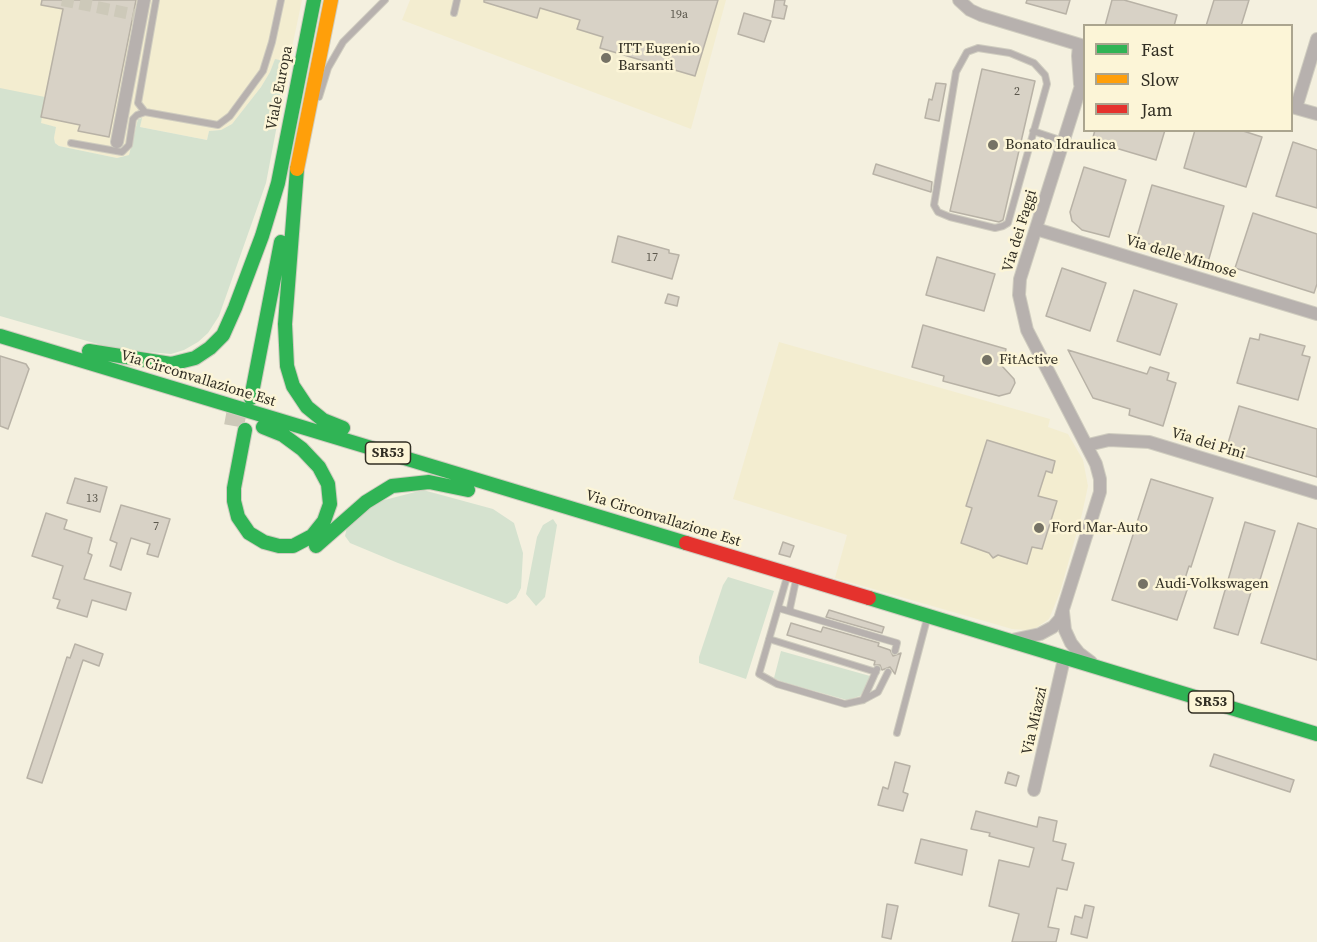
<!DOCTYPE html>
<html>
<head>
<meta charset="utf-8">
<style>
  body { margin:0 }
  #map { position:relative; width:1317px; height:942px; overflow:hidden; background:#f4f0df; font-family:"Source Serif 4",serif }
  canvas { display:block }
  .legend { position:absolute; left:1083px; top:24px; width:210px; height:108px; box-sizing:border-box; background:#fcf5d7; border:2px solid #aba58f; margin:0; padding:8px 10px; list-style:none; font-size:18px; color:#312e23 }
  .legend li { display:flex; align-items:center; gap:12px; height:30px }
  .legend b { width:30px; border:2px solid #aba58f }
</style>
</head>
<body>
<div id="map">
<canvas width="1317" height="942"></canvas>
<ul class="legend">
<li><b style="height:8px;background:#30b455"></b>Fast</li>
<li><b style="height:8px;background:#ff9f0a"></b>Slow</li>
<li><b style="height:8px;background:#e5322d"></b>Jam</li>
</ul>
</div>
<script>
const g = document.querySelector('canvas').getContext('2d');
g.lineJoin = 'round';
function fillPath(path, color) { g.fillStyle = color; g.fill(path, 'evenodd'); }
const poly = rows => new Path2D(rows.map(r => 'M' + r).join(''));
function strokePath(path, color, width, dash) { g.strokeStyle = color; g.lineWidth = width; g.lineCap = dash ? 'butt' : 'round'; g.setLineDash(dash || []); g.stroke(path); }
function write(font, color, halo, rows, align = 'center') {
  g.font = font + ' "Source Serif 4",serif'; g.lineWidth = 5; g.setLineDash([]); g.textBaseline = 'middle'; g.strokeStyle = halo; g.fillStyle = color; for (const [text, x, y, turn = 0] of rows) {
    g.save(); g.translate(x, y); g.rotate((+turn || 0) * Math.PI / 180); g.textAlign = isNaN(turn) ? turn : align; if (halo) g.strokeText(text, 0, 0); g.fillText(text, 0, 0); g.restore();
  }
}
fillPath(poly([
  [0,0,302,0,289,62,275,60,270,72,261,87,232,124,221,130,209,131,207,140,140,127,141,118,138,119,129,155,117,158,59,146,55,143,54,138,55,127,0,115],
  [410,0,726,0,691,129,402,20],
  [779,342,1050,419,1048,427,1068,434,1083,460,1088,486,1082,514,1060,592,1049,619,1036,628,1027,630,1012,629,835,578,847,535,733,499]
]), '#f3edd0');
fillPath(poly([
  [275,59,289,62,266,183,219,316,208,333,198,342,184,350,171,354,115,349,0,316,0,88,45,97,41,123,56,127,54,138,55,143,59,146,117,158,129,155,138,119,142,118,140,127,207,140,209,131,221,130,232,124,261,87,270,72],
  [423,490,493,509,514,523,523,553,521,588,516,598,507,604,398,563,350,543,345,536,347,527,373,503],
  [553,519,557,525,545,597,536,606,526,594,537,537,543,525],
  [728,577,774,591,746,679,699,663,699,657,723,585],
  [781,651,870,676,867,686,860,696,847,700,782,682,774,678]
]), '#d5e2cf');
const building = poly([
  [42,0,136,0,109,137,78,131,80,125,41,117,63,9,41,5,42,0],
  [484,0,718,0,695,76,600,48,603,37,577,29,580,20,540,8,537,18,484,2,484,0],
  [775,0,785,0,784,5,787,6,784,19,772,17,775,0],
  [1027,0,1070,0,1066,14,1026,3,1027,0],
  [1112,0,1124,0,1177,15,1174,26,1105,26,1112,0],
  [1214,0,1249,0,1241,26,1206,26,1214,0],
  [744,13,771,21,764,42,738,34,744,13],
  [982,69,1035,81,1003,220,999,222,950,211,982,69],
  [936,83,946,84,939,121,925,118,929,99,932,100,936,83],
  [1095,130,1165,130,1156,160,1092,141,1095,130],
  [1195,130,1240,130,1262,137,1246,187,1184,168,1195,130],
  [1293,142,1317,150,1317,208,1276,196,1293,142],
  [876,164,932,182,931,192,873,174,876,164],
  [1084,167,1126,180,1109,237,1082,230,1072,221,1070,212,1084,167],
  [1152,185,1224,206,1208,262,1136,240,1152,185],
  [1253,213,1317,234,1317,284,1314,293,1235,268,1253,213],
  [618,236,669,250,669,253,679,255,672,279,612,262,618,236],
  [937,257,995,274,984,311,926,295,937,257],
  [1062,268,1106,283,1090,331,1046,316,1062,268],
  [1134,290,1177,304,1160,355,1117,341,1134,290],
  [668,294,679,297,677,306,665,303,668,294],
  [923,325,1006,349,1002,366,1014,379,1015,383,1010,393,999,396,943,381,944,376,912,367,923,325],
  [1260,334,1305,346,1302,355,1310,357,1298,400,1237,383,1250,338,1259,340,1260,334],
  [1068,350,1147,374,1150,367,1169,373,1167,380,1176,383,1163,426,1129,415,1130,409,1093,398,1068,350],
  [0,356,26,364,29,369,8,429,0,426,0,356],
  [1239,406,1317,429,1317,477,1226,450,1239,406],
  [987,440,1055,461,1052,473,1046,471,1038,496,1057,501,1042,549,1032,547,1027,564,998,555,993,558,989,553,961,543,972,508,966,506,987,440],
  [75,478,107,487,100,512,67,503,75,478],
  [1151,479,1213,498,1191,567,1189,566,1182,588,1187,590,1177,620,1112,600,1151,479],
  [121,505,170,519,158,557,147,554,150,544,131,538,121,570,110,566,117,543,110,540,121,505],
  [46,513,67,520,64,529,92,538,88,553,92,555,84,579,131,593,126,610,92,600,87,617,57,608,60,600,53,598,63,566,32,556,46,513],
  [1245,522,1275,531,1259,583,1254,582,1238,635,1214,628,1245,522],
  [1298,523,1317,529,1317,660,1261,643,1298,523],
  [783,542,794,546,790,557,779,554,783,542],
  [829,610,884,627,882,633,826,617,829,610],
  [791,623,821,632,823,627,879,643,878,646,890,650,893,656,901,653,895,674,890,667,882,670,880,665,874,665,875,661,787,635,791,623],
  [75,644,103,654,99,666,83,660,42,783,27,778,67,657,70,658,75,644],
  [1214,754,1294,780,1290,792,1210,766,1214,754],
  [895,762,910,766,903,792,908,794,903,811,878,805,883,787,888,789,895,762],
  [1008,772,1019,776,1016,786,1005,783,1008,772],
  [976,811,1037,827,1039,817,1057,821,1053,841,1066,844,1062,860,1074,863,1067,890,1057,888,1048,927,1059,929,1056,942,1012,942,1019,914,989,906,999,860,1029,867,1034,848,989,836,990,833,971,829,976,811],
  [921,839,967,850,962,875,915,863,921,839],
  [887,904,898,906,891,939,882,937,887,904],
  [1085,905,1094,907,1087,938,1071,934,1075,916,1082,918,1085,905]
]);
fillPath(building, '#d8d2c6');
strokePath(building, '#b8b2a6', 1.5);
strokePath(poly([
  [62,0,136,15]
]), '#cdc9b9', 12, [12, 6]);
strokePath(poly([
  [234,426,240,394]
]), '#cdc9b9', 20, [20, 10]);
const lane = poly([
  [156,0,138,103,145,112,218,125,230,116,263,71,272,42,281,0],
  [454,13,457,0],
  [978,48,1010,53,1034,63,1045,75,1047,84,1008,223,1003,226,995,228,950,217,938,212,934,205,956,72,967,52,978,48],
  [319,97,328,68,343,42,385,0],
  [1033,131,1063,141],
  [71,143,122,152,129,145,133,119,137,115,145,112],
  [787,577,759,674,777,684,845,704,863,700,878,692,888,672],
  [778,608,897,643,895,651],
  [791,611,790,608,796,580],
  [769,639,876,672],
  [863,700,877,669],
  [897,733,927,619]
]);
const street = poly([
  [959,0,970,10,981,15,1084,46],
  [1079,45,1078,56,1080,84],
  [1292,107,1317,114],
  [1296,108,1317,39],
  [117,142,144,0],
  [1036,229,1317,314],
  [1088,445,1109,440,1149,442,1317,493],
  [1063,612,1065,630,1071,643,1079,653,1091,662],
  [1012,640,1040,634,1053,627,1060,619,1100,492,1100,479,1096,464,1027,330,1019,295,1020,279,1084,76],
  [1034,790,1064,659]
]);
const fast = poly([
  [297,169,285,324,287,366,293,386,307,407,323,420,343,428],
  [278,183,314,0],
  [0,336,686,543],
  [89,351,171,364,195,358,210,348,223,335,235,308,262,236,278,183],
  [251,398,281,242],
  [245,430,234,488,234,501,238,517,249,533,264,542,279,546,293,546,312,536,324,521,330,504,328,484,319,467,302,449,283,435,263,427],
  [316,546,366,502,392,486,429,482,468,490],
  [869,598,1317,734]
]);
const slow = poly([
  [297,169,331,0]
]);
const jam = poly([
  [686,543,869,598]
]);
strokePath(lane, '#cfccbf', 8);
strokePath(street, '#cfccbf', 14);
strokePath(fast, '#cfccbf', 16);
strokePath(slow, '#cfccbf', 16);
strokePath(jam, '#cfccbf', 16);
strokePath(lane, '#b7b1ae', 6);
strokePath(street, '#b7b1ae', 12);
strokePath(fast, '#30b455', 14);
strokePath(slow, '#ff9f0a', 14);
strokePath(jam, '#e5322d', 14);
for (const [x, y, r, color] of [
  [606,58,6,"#757265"],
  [993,145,6,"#757265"],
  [987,360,6,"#757265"],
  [1039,528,6,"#757265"],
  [1143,584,6,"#757265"]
]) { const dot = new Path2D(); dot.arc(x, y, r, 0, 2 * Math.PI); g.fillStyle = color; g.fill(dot); strokePath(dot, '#fcf5d7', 2); }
write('12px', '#5b574c', null, [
  ["19a",679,15],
  ["2",1017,92],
  ["17",652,258],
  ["13",92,499],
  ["7",156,527]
]);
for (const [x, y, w] of [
  [388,453,45],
  [1211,702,45]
]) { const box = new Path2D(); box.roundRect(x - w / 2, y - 11, w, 22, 4.5); g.fillStyle = '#fcf5d7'; g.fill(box); strokePath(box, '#312e23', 1.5); }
write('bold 14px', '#312e23', null, [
  ["SR53",388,453],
  ["SR53",1211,702]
]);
write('15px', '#312e23', '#fcf5d7', [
  ["ITT Eugenio",618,49],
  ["Barsanti",618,66],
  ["Bonato Idraulica",1005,145],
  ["FitActive",999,360],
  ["Ford Mar-Auto",1051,528],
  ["Audi-Volkswagen",1155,584]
], 'left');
write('15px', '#312e23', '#fcf5d7', [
  ["Viale Europa",280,88,-79],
  ["Via dei Faggi",1020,231,-73],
  ["Via delle Mimose",1181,257,17],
  ["Via Circonvallazione Est",198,379,17],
  ["Via dei Pini",1208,444,17],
  ["Via Circonvallazione Est",663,519,17],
  ["Via Miazzi",1035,721,-77]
]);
</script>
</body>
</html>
